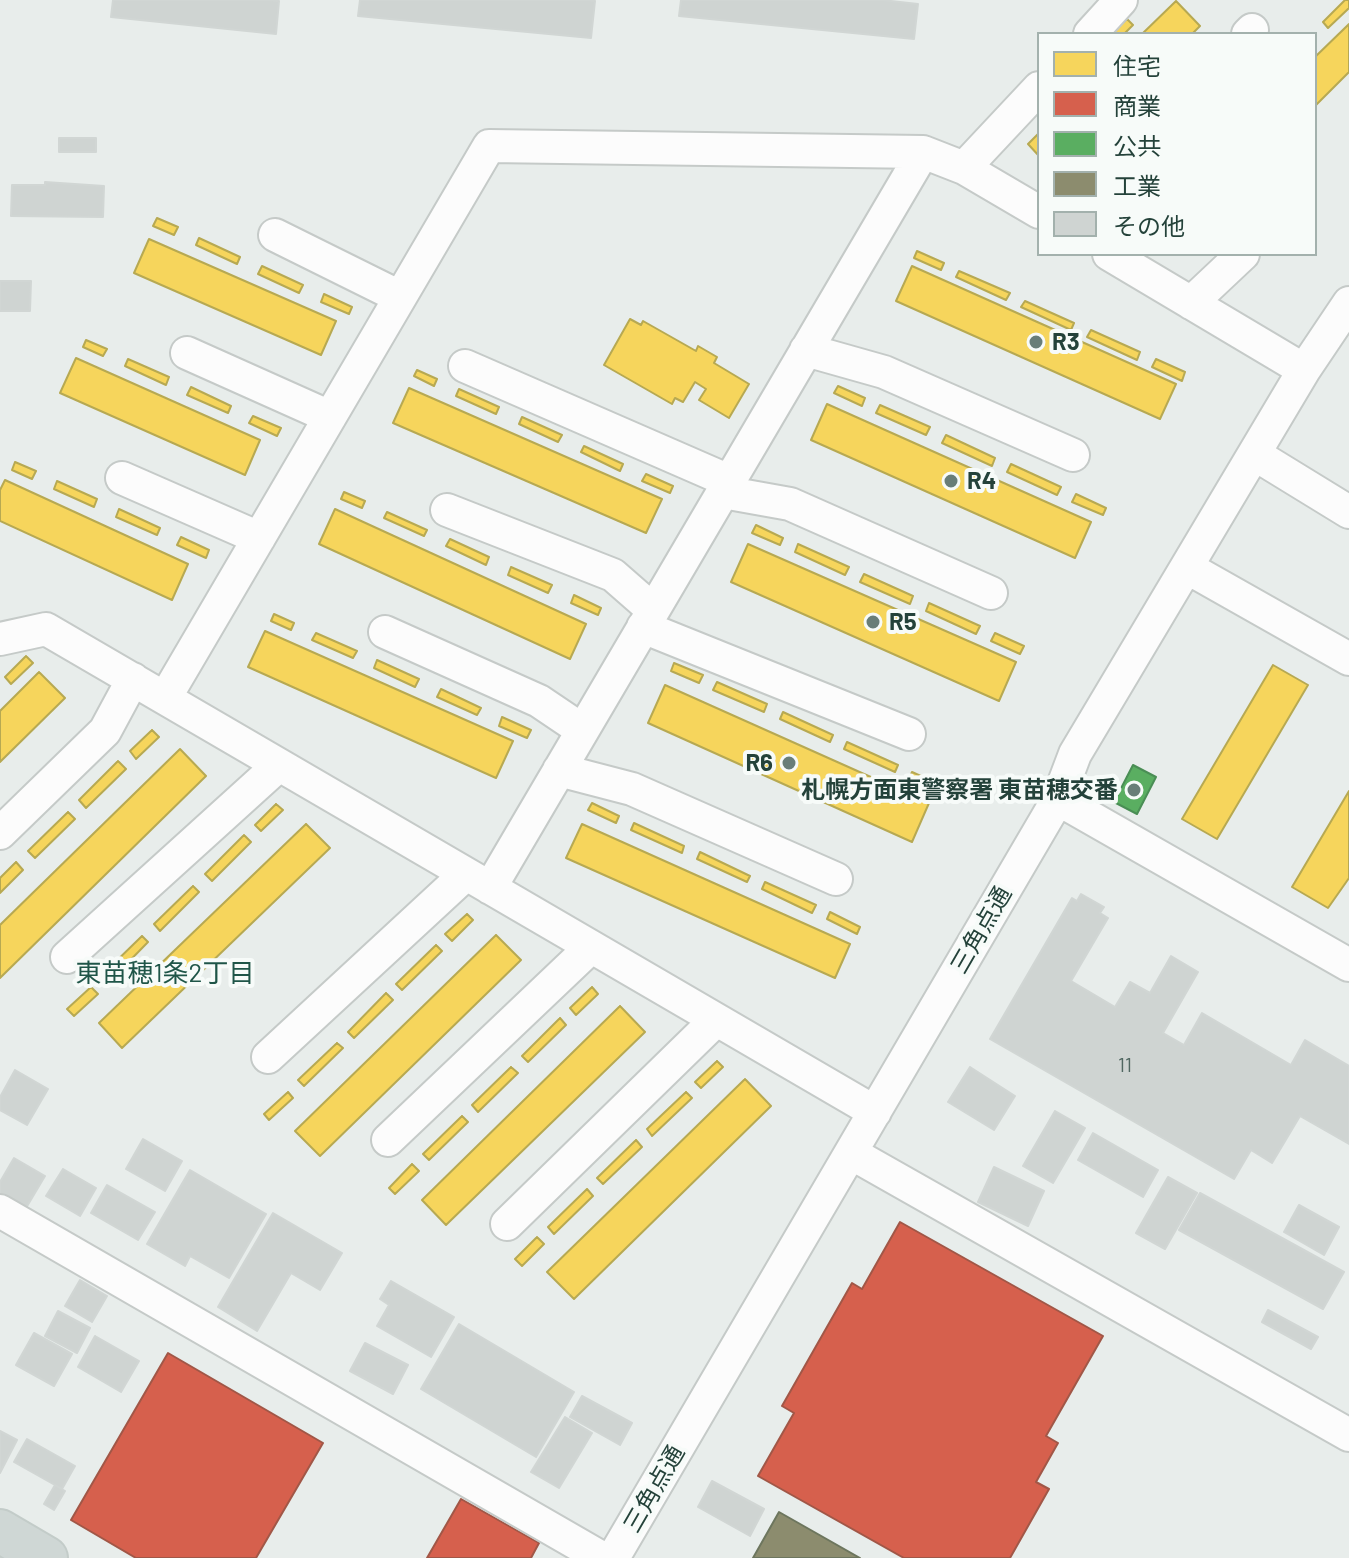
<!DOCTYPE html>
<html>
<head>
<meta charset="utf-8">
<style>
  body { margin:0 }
  #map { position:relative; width:1349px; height:1558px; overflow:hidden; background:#e8edeb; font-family:Barlow,"Noto Sans JP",sans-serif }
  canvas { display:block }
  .legend { position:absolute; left:1037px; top:32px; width:280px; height:224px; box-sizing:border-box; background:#f7fbf9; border:2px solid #a3b1ad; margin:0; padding:10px 14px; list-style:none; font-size:24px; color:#24423a }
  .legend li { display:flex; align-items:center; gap:16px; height:40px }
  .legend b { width:40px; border:2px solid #a3b1ad }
</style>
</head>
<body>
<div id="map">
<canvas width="1349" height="1558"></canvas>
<ul class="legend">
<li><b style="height:22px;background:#f6d55c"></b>住宅</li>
<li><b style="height:22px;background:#d6604d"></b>商業</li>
<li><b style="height:22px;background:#5aae61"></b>公共</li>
<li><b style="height:22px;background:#8c8c6e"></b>工業</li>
<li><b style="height:22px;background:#cfd4d2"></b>その他</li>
</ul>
</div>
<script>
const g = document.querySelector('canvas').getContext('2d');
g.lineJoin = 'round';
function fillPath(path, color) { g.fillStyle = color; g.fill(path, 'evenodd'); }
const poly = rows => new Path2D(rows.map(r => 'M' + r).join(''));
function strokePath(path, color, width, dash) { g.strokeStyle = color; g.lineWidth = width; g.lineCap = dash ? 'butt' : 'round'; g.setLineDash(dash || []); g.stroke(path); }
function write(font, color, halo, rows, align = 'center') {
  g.font = font + ' Barlow,"Noto Sans JP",sans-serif'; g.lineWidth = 8; g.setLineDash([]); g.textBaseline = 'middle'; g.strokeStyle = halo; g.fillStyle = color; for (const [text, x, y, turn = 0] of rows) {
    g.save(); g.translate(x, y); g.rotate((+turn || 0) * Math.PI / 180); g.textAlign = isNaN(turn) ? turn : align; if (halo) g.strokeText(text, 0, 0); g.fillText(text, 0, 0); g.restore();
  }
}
const homes = poly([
  [1345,0,1349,0,1349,8,1328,28,1323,22,1345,0],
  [1176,1,1200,26,1192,34,1142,34,1176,1],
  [1127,19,1133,25,1124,34,1111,34,1127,19],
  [1349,24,1349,72,1315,106,1315,57,1349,24],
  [1039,133,1039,156,1028,144,1039,133],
  [157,218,178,227,174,235,153,226,157,218],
  [199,238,240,257,237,264,196,245,199,238],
  [149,239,336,321,321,355,134,273,149,239],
  [917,251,944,263,941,270,914,258,917,251],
  [262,266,303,285,299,293,258,274,262,266],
  [912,266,1176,384,1160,419,896,301,912,266],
  [959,271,1010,293,1006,300,956,277,959,271],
  [324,294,352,307,349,314,321,302,324,294],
  [1025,301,1074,323,1071,330,1021,307,1025,301],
  [630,319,641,325,643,321,696,351,698,346,717,357,714,363,749,384,729,418,699,400,706,389,695,382,683,402,675,398,672,404,604,365,630,319],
  [1091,330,1140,352,1137,360,1087,337,1091,330],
  [86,340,107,349,103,356,83,347,86,340],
  [76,358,260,440,245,475,60,393,76,358],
  [128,359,169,377,166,385,125,366,128,359],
  [1156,359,1185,372,1182,381,1152,367,1156,359],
  [417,370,437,379,434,386,414,376,417,370],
  [838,386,865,398,862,406,834,393,838,386],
  [191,387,231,406,228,413,187,395,191,387],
  [409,388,662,499,646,533,393,423,409,388],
  [459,389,499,407,496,414,456,396,459,389],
  [827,404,1091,522,1075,558,811,440,827,404],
  [880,405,930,427,926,435,876,413,880,405],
  [253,416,281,428,277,436,249,423,253,416],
  [522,417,562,435,558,442,519,424,522,417],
  [946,435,995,458,992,466,942,443,946,435],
  [584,446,623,464,620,471,581,452,584,446],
  [15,462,36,471,32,479,12,470,15,462],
  [1011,464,1061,487,1057,495,1007,472,1011,464],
  [646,474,673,486,670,493,642,481,646,474],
  [5,480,188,564,172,600,0,521,0,490,5,480],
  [57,481,97,499,94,507,54,489,57,481],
  [344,492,365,501,362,508,341,499,344,492],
  [1076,494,1106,508,1103,515,1072,502,1076,494],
  [119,509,160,528,157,535,116,517,119,509],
  [335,509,586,624,570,659,319,544,335,509],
  [387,512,427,530,424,536,384,518,387,512],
  [756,525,783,538,780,545,752,533,756,525],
  [181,537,209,550,206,558,177,545,181,537],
  [450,539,489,557,486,565,446,546,450,539],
  [748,544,1016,662,999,701,731,582,748,544],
  [798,544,849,567,845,575,795,552,798,544],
  [511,567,552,585,548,593,508,575,511,567],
  [864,574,913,596,910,604,860,582,864,574],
  [574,595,601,608,598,615,571,603,574,595],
  [929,603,980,626,976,634,926,611,929,603],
  [274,614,294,623,291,630,271,621,274,614],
  [265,631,513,741,496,778,248,667,265,631],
  [316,633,357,651,353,658,312,640,316,633],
  [995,633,1024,646,1020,654,991,641,995,633],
  [26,656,33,663,11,684,5,677,26,656],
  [377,660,419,679,415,687,374,668,377,660],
  [674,663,703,675,699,683,671,671,674,663],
  [1273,665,1308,685,1217,839,1182,819,1273,665],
  [39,672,65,698,0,762,0,711,39,672],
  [717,682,767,704,764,712,713,690,717,682],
  [665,685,929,803,912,842,648,723,665,685],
  [441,689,481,708,477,715,437,697,441,689],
  [783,712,833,735,830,742,780,719,783,712],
  [502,717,531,730,527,738,499,726,502,717],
  [152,730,159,737,136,759,130,751,152,730],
  [847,742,898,765,895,772,844,749,847,742],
  [180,749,206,776,0,978,0,925,180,749],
  [118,761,126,769,86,808,79,800,118,761],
  [912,772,943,786,940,794,909,779,912,772],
  [1349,791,1349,878,1328,908,1292,887,1349,791],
  [592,803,619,816,616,823,588,810,592,803],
  [276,804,283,810,261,831,255,825,276,804],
  [68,812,75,819,35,858,28,851,68,812],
  [634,823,684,846,682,853,631,830,634,823],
  [306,824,330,848,122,1048,99,1023,306,824],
  [582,824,850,944,835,978,566,858,582,824],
  [244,835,251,842,212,881,205,874,244,835],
  [700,852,750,876,747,882,697,859,700,852],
  [16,862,23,870,0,893,0,878,16,862],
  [765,882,816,905,812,913,762,889,765,882],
  [193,886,199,892,160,931,154,924,193,886],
  [830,912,860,927,857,934,827,919,830,912],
  [467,914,473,920,452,941,445,934,467,914],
  [496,935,521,960,320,1156,295,1131,496,935],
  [142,936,148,942,110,981,103,974,142,936],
  [436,945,442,951,402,990,396,984,436,945],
  [91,987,98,994,74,1016,67,1009,91,987],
  [592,987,598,994,576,1015,570,1008,592,987],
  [386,993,393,1000,354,1038,348,1032,386,993],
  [620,1006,645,1032,446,1225,422,1200,620,1006],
  [560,1018,566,1025,528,1062,522,1056,560,1018],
  [337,1043,343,1048,304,1086,298,1080,337,1043],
  [717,1061,723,1067,701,1088,695,1082,717,1061],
  [511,1067,518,1073,478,1112,472,1105,511,1067],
  [745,1079,771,1106,574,1299,547,1272,745,1079],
  [288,1092,293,1098,269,1120,264,1114,288,1092],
  [686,1092,692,1098,652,1136,647,1129,686,1092],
  [462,1116,468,1122,429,1160,423,1154,462,1116],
  [636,1140,642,1147,603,1184,597,1178,636,1140],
  [412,1164,419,1171,395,1194,389,1188,412,1164],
  [587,1189,593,1196,554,1234,548,1227,587,1189],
  [537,1237,544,1244,522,1266,515,1259,537,1237]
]);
fillPath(homes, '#f6d55c');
strokePath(homes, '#b7a952', 2);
const shops = poly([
  [900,1222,1103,1336,1046,1436,1058,1443,1036,1482,1049,1489,1010,1558,904,1558,758,1476,794,1413,782,1406,852,1283,862,1289,900,1222],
  [168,1353,323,1443,256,1558,136,1558,71,1520,168,1353],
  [461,1499,539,1543,531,1558,427,1558,461,1499]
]);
fillPath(shops, '#d6604d');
strokePath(shops, '#a15747', 2);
const public = poly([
  [1133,765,1156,777,1137,814,1114,802,1133,765]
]);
fillPath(public, '#5aae61');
strokePath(public, '#4a8e55', 2);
const industry = poly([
  [779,1512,860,1558,753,1558,779,1512]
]);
fillPath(industry, '#8c8c6e');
strokePath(industry, '#6d765e', 2);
const building = poly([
  [113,0,269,0,279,1,276,34,111,17,113,0],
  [360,0,588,0,595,1,591,38,358,16,360,0],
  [681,0,882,0,918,4,914,39,679,16,681,0],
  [59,138,96,138,96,152,59,152,59,138],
  [45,182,104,186,103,217,11,216,12,185,45,185,45,182],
  [0,281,31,281,30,311,0,311,0,281],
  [1081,894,1104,907,1100,913,1108,918,1071,981,1115,1007,1130,982,1150,993,1171,956,1198,972,1163,1033,1184,1045,1202,1013,1291,1065,1305,1040,1349,1066,1349,1144,1300,1116,1272,1163,1251,1150,1234,1179,990,1039,1072,898,1077,901,1081,894],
  [970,1067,1015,1096,994,1130,948,1102,970,1067],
  [15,1070,48,1089,27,1125,0,1110,0,1097,15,1070],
  [1055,1111,1085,1128,1053,1183,1023,1166,1055,1111],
  [1093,1133,1158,1170,1143,1197,1078,1160,1093,1133],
  [143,1139,182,1161,165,1191,126,1169,143,1139],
  [14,1158,45,1176,26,1208,0,1194,0,1182,14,1158],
  [994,1167,1044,1191,1028,1226,978,1202,994,1167],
  [63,1169,96,1188,80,1216,46,1196,63,1169],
  [190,1170,266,1214,229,1278,190,1256,185,1266,147,1244,190,1170],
  [1168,1177,1197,1193,1165,1249,1136,1233,1168,1177],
  [107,1185,155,1212,138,1240,91,1213,107,1185],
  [1200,1193,1344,1272,1323,1309,1179,1230,1200,1193],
  [1299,1205,1339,1227,1324,1255,1284,1232,1299,1205],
  [273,1213,342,1253,320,1290,291,1273,257,1331,218,1307,273,1213],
  [80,1280,107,1296,92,1322,65,1306,80,1280],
  [391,1281,454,1317,431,1357,377,1326,389,1305,380,1299,391,1281],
  [1268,1310,1318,1337,1311,1349,1262,1322,1268,1310],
  [58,1311,90,1328,77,1353,45,1336,58,1311],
  [459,1324,574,1392,536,1457,421,1389,459,1324],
  [34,1333,72,1354,54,1386,16,1365,34,1333],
  [95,1336,139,1361,121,1392,78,1367,95,1336],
  [365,1343,408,1365,393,1394,350,1371,365,1343],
  [582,1396,632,1423,620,1445,570,1417,582,1396],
  [565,1417,592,1433,559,1488,531,1472,565,1417],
  [0,1431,17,1440,0,1473,0,1431],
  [27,1439,75,1466,62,1489,14,1462,27,1439],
  [712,1481,764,1509,750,1536,698,1507,712,1481],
  [55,1485,65,1491,54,1510,44,1504,55,1485]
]);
fillPath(building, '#cfd4d2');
strokePath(building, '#d1d6d4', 2);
const minor = poly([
  [1090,34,1121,0],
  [1248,34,1252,30],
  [964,168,1039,88],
  [275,235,400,297],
  [1109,254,1304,370],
  [1191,303,1243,254],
  [806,350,884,372,1073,455],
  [187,353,330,417],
  [465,366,729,481],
  [1256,455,1349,512],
  [122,478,259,538],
  [723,492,790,504,991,593],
  [447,510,613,575,653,610],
  [1188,568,1349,659],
  [643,627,909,734],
  [385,632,539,701,582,730],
  [0,639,46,629,875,1112],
  [165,698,489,146,923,152,964,168,1039,212],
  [559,770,632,789,836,879],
  [1058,799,1349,965],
  [0,833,105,731,133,679],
  [490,888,923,152],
  [67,957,279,765],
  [268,1057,466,874],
  [388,1140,591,947],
  [851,1153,1349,1435],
  [0,1211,602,1558],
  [507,1224,716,1020],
  [613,1558,1058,799,1075,754,1304,370,1349,303]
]);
const major = poly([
  [0,1531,46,1558]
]);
strokePath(minor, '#c5cac8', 36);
strokePath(major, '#c3ccc9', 46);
strokePath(minor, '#fcfcfc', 32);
strokePath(major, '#cfd7d5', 42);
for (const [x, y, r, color] of [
  [1036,342,8,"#697e78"],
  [951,481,8,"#697e78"],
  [873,622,8,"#697e78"],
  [789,763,8,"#697e78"],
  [1134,790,8,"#697e78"]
]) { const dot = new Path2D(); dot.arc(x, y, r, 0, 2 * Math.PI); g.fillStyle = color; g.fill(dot); strokePath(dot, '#f7fbf9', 3); }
write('20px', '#506761', null, [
  ["11",1125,1065]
]);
write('bold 24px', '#24423a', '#f7fbf9', [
  ["R3",1052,342],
  ["R4",967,481],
  ["R5",889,622],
  ["R6",773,763,"right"],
  ["札幌方面東警察署 東苗穂交番",1118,790,"right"]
], 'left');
write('24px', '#24423a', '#f7fbf9', [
  ["三角点通",981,930,-60],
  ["三角点通",654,1489,-60]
]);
write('26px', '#1f5548', '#f7fbf9', [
  ["東苗穂1条2丁目",165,973]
]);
</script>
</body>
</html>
